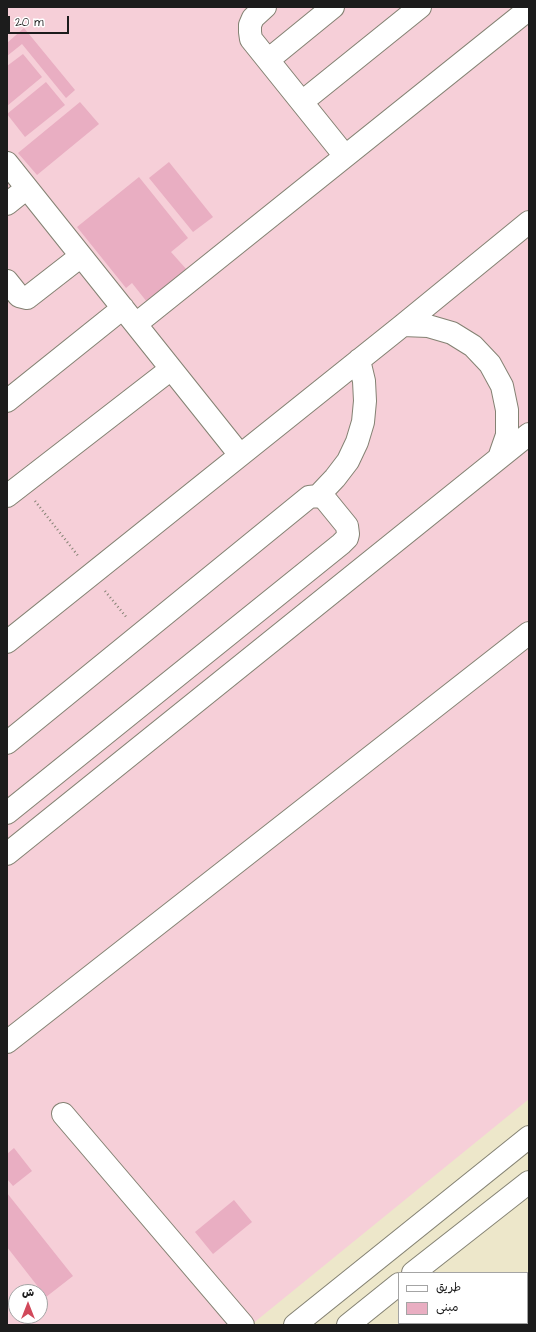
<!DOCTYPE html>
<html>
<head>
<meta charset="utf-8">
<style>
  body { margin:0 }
  #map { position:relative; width:536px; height:1332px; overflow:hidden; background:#ede7ca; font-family:"Architects Daughter","Playpen Sans Arabic",sans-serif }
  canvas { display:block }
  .frame { position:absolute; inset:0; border:8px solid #1c1c1c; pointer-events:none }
  .legend { position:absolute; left:398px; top:1272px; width:130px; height:52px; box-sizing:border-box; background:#fff; border:1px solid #a4a4a4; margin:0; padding:5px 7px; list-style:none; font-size:12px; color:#1c1c1c }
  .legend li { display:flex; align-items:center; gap:8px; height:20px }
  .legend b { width:20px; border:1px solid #a4a4a4 }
  .north { position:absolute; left:8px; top:1284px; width:40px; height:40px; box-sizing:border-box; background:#fff; border:1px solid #a4a4a4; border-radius:50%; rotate:0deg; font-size:11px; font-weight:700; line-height:16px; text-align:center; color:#1c1c1c }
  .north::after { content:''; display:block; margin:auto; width:14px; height:18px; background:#d1495b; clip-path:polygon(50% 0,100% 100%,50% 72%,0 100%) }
  .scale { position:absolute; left:8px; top:16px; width:61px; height:18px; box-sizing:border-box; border:2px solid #1c1c1c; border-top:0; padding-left:5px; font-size:12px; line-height:14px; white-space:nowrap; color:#1c1c1c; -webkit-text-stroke:3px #fff; paint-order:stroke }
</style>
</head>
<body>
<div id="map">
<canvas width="536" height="1332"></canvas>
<div class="frame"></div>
<ul class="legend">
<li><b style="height:5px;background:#fff"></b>طريق</li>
<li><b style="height:11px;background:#e9aec2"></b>مبنى</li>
</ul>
<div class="north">ش</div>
<div class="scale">20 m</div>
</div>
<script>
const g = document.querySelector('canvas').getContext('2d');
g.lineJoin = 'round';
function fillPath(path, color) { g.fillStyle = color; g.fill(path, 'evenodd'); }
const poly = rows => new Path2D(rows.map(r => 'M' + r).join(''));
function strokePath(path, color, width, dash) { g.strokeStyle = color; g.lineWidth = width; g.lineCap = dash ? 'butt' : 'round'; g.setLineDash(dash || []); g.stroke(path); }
fillPath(poly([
  [7,7,529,7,529,1099,251,1325,7,1325],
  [16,1292,40,1292,40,1316,16,1316]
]), '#f6cfd8');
fillPath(poly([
  [24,28,75,90,66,98,22,44,7,56,7,43],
  [23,54,42,77,7,106,7,66],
  [46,82,65,105,25,137,7,114],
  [80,102,99,124,37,175,18,153],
  [169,162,213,217,193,232,149,178],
  [139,177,188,238,171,252,187,270,147,302,132,283,126,288,77,227],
  [14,1148,32,1171,13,1186,7,1179,7,1154],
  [7,1193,73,1276,46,1297,7,1247],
  [234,1200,252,1222,213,1254,195,1232]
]), '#e9aec2');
const minor = poly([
  [265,7,253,18,250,25,250,32,251,39,345,156],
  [268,60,333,7],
  [302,102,420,7],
  [7,163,240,455],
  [7,204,27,188],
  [7,281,19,296,27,298,81,256],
  [136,324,529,9],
  [403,325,428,326,452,333,473,346,490,364,502,386,507,410,507,435,499,458],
  [7,401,123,308],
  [7,496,171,369],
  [318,496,335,478,348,461,357,442,363,422,365,401,364,381,359,360],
  [7,642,403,325,529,222],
  [7,743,309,497,318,496,325,499,347,526,348,534,347,538,341,544,7,813],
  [7,854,529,434],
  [7,1042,529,633],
  [63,1114,243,1325],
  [413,1273,529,1182],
  [295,1325,529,1137],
  [348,1325,399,1284]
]);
strokePath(minor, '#848273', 24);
strokePath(poly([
  [35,501,79,557],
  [105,591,127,618]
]), '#848273', 2.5, [1, 3]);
strokePath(minor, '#fff', 22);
</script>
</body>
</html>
